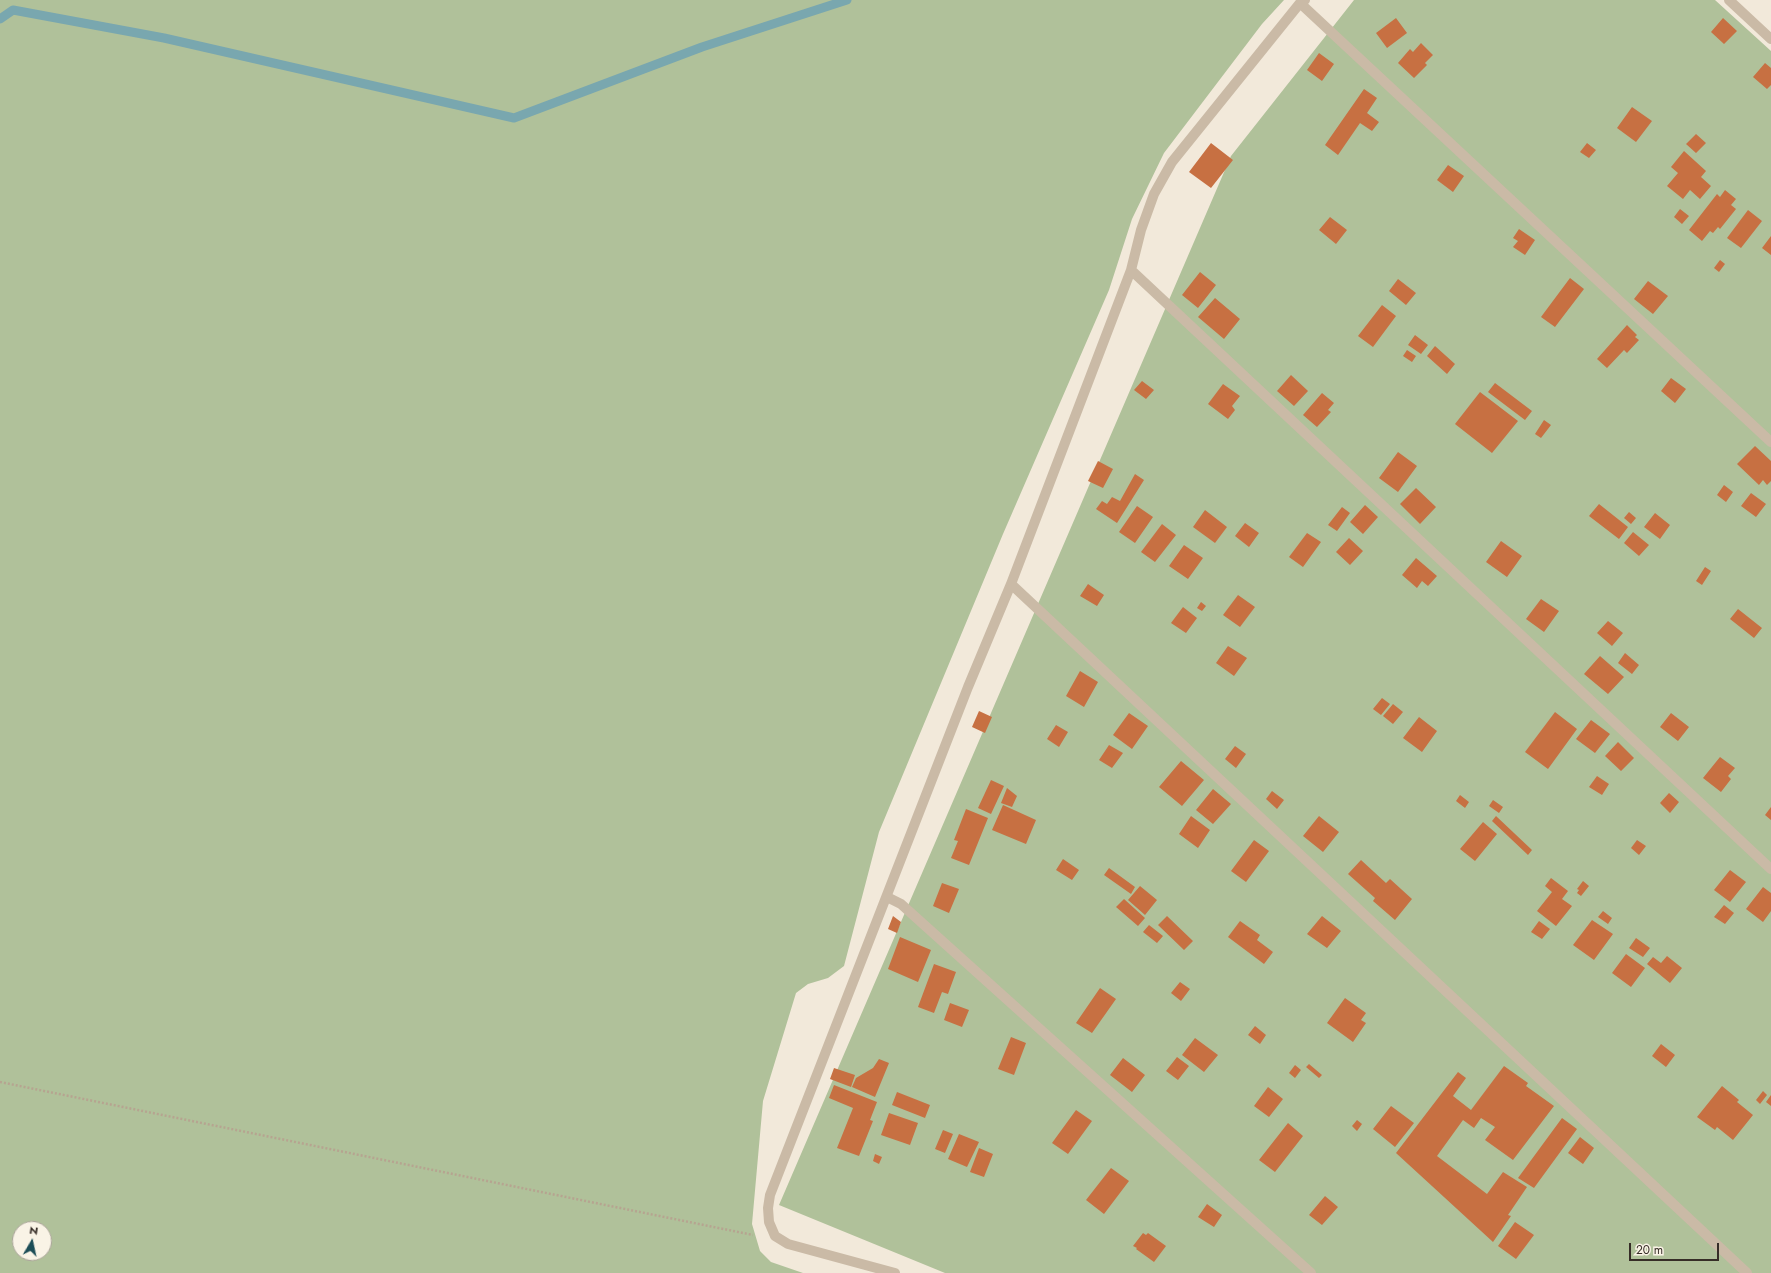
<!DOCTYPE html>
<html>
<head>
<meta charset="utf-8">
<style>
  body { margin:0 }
  #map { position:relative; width:1771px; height:1273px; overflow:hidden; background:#f2e9da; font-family:Jost,sans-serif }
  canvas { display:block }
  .north { position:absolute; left:12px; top:1221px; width:40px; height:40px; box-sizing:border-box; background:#f9f3e6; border:1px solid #aba49a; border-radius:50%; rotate:9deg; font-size:11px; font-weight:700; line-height:16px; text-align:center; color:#362d27 }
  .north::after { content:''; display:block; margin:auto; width:14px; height:18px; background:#1c4d57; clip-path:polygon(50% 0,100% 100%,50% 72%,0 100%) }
  .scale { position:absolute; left:1629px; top:1243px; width:90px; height:18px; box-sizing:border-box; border:2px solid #362d27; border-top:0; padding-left:5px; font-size:12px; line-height:14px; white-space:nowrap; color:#362d27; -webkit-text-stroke:3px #f9f3e6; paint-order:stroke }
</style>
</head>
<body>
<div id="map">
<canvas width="1771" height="1273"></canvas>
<div class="north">N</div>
<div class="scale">20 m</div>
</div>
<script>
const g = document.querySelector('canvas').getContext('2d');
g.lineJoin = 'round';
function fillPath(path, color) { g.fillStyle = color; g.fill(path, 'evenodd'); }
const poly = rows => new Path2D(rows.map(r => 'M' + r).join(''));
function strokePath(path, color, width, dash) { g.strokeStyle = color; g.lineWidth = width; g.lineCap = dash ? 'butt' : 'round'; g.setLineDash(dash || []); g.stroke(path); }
fillPath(poly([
  [0,0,1284,0,1262,24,1164,153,1132,219,1109,290,1003,534,879,832,844,966,828,978,808,984,796,993,763,1101,752,1224,760,1251,771,1262,803,1273,0,1273],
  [20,1229,44,1229,44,1253,20,1253],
  [1354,0,1715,0,1771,51,1771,1273,945,1273,779,1205,1231,156]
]), '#b0c19a');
strokePath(poly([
  [0,19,13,10,164,38,514,118,702,47,847,0]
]), '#79a7af', 9);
fillPath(poly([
  [1396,18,1407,33,1387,48,1376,33],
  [1723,18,1737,31,1724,44,1711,32],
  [1421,43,1433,55,1425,63,1427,65,1414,78,1398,63,1410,49,1413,52],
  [1319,53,1334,64,1322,81,1307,70],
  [1765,63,1771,68,1771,85,1767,89,1753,77],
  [1364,89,1377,98,1367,113,1379,122,1372,131,1360,123,1338,155,1325,145],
  [1632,107,1652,121,1636,142,1617,128],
  [1696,134,1706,143,1696,153,1686,144],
  [1211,143,1233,160,1211,188,1189,172],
  [1587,143,1596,150,1589,158,1580,152],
  [1684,151,1706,171,1701,177,1711,186,1700,199,1690,190,1683,199,1667,186,1678,173,1671,167],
  [1448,165,1464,176,1453,192,1437,180],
  [1725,190,1736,199,1731,205,1736,209,1720,229,1718,227,1713,233,1710,231,1702,241,1689,230,1717,194,1720,197],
  [1680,209,1689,216,1682,224,1674,217],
  [1748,210,1762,221,1741,248,1727,238],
  [1330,217,1347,230,1336,244,1319,230],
  [1519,229,1535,240,1525,255,1513,247,1518,241,1513,238],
  [1771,236,1771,255,1762,248],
  [1720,260,1725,264,1719,272,1714,268],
  [1200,272,1216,285,1198,308,1182,295],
  [1570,278,1584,289,1555,327,1541,317],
  [1398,279,1416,293,1406,305,1389,291],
  [1648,281,1668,296,1653,314,1634,299],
  [1215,298,1240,319,1224,339,1198,317],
  [1382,305,1396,316,1373,347,1358,336],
  [1627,325,1637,335,1635,337,1639,340,1627,353,1624,350,1607,368,1597,359],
  [1415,335,1428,345,1421,354,1408,345],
  [1435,346,1455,364,1447,374,1427,356],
  [1407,350,1416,356,1412,362,1403,356],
  [1291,375,1308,391,1294,406,1277,391],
  [1671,378,1686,389,1675,403,1661,391],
  [1142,381,1154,390,1146,399,1134,390],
  [1495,383,1532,411,1525,420,1488,392],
  [1223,384,1240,396,1232,406,1235,410,1228,419,1208,404],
  [1480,392,1518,421,1492,453,1455,424],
  [1322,393,1334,403,1328,410,1331,412,1317,427,1303,415],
  [1544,420,1551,425,1541,438,1535,434],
  [1755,446,1771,461,1771,481,1767,485,1763,480,1759,485,1737,464],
  [1398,452,1417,466,1398,492,1379,478],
  [1098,461,1113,469,1103,488,1088,481],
  [1135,474,1144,480,1117,523,1096,509,1102,501,1107,504,1112,497,1120,501],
  [1724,485,1733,492,1726,502,1717,495],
  [1416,488,1436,507,1420,524,1400,504],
  [1751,493,1766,504,1756,517,1741,506],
  [1599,504,1628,527,1619,539,1589,516],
  [1365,505,1378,517,1363,534,1350,522],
  [1137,506,1153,517,1135,543,1119,532],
  [1342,507,1350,513,1337,531,1328,525],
  [1205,510,1227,527,1215,543,1193,527],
  [1629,512,1636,518,1631,524,1624,518],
  [1655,513,1670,525,1660,539,1644,527],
  [1245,523,1259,533,1249,547,1235,536],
  [1162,524,1176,535,1155,562,1141,552],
  [1633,532,1649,545,1639,556,1624,543],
  [1307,533,1321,542,1303,567,1289,557],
  [1349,538,1363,551,1350,565,1336,552],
  [1501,541,1522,556,1507,577,1486,562],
  [1184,545,1203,558,1188,579,1169,566],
  [1416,558,1437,576,1428,586,1422,581,1417,588,1402,575],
  [1705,567,1711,571,1702,585,1696,581],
  [1088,584,1104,595,1097,606,1080,596],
  [1238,595,1255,607,1240,627,1223,615],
  [1541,599,1559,611,1544,632,1526,619],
  [1201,602,1206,606,1202,611,1197,608],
  [1183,607,1197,618,1186,633,1171,623],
  [1738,609,1762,628,1754,638,1730,619],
  [1608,621,1623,633,1612,646,1597,633],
  [1228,646,1247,658,1234,676,1216,663],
  [1625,653,1639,665,1632,674,1618,663],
  [1600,656,1624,677,1608,694,1584,674],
  [1080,671,1098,682,1084,707,1066,696],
  [1382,698,1390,704,1381,715,1373,709],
  [1393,704,1403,712,1393,724,1383,716],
  [979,711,992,717,985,733,972,727],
  [1555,712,1577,729,1548,769,1525,752],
  [1129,713,1148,726,1132,749,1113,735],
  [1671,713,1689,727,1678,741,1660,727],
  [1419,717,1437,731,1422,752,1403,738],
  [1591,720,1610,734,1595,753,1576,739],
  [1056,725,1068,732,1059,747,1047,739],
  [1618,742,1634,758,1621,771,1605,756],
  [1109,745,1123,753,1112,768,1099,760],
  [1235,746,1246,754,1236,768,1225,759],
  [1720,757,1735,768,1728,776,1731,779,1721,792,1703,778],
  [1181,761,1204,780,1182,806,1159,787],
  [1597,776,1609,784,1602,795,1589,787],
  [991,780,1004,786,991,814,978,808],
  [1007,788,1017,796,1012,807,1001,803],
  [1213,789,1231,804,1213,824,1196,810],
  [1272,791,1284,800,1277,809,1266,799],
  [1669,793,1679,802,1670,813,1660,803],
  [1460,795,1469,802,1465,808,1456,801],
  [1493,800,1503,807,1499,813,1489,806],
  [1003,805,1036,820,1026,844,992,830],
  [1771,807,1771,820,1765,815],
  [966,809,988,818,969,865,951,858,958,841,954,840],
  [1191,816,1210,830,1198,848,1179,834],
  [1319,816,1339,832,1323,852,1303,836],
  [1496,816,1532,850,1528,855,1492,821],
  [1483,822,1497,834,1475,861,1460,849],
  [1254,840,1269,851,1246,882,1231,871],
  [1637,840,1646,846,1639,855,1631,848],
  [1063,859,1079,870,1072,880,1056,870],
  [1361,860,1386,883,1390,879,1412,899,1395,920,1373,901,1375,898,1348,874],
  [1109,868,1135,887,1131,894,1104,875],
  [1730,870,1746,882,1730,902,1714,890],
  [1551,878,1568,891,1562,899,1572,906,1556,926,1537,911,1552,892,1545,886],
  [1583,881,1589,886,1581,896,1577,893,1579,890,1577,889],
  [942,883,959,889,949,913,933,906],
  [1140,886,1157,900,1145,915,1128,900],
  [1763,887,1771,893,1771,911,1763,922,1746,909],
  [1124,899,1145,918,1138,926,1116,907],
  [1724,905,1734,913,1725,924,1714,917],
  [1603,911,1612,918,1608,924,1598,917],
  [893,916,901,922,897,933,888,929],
  [1167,916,1193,941,1184,950,1158,925],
  [1322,916,1341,931,1327,948,1307,934],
  [1592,920,1613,934,1594,960,1573,945],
  [1240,921,1260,935,1257,940,1273,952,1264,964,1228,937],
  [1539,921,1550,929,1542,939,1531,932],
  [1149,925,1163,936,1157,943,1143,932],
  [900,937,931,950,918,982,888,969],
  [1636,938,1650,948,1643,957,1629,948],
  [1626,954,1645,968,1631,987,1612,973],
  [1667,956,1682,968,1670,983,1647,964,1653,957,1661,963],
  [934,964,956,972,948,994,942,992,934,1013,918,1007],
  [1180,982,1190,989,1181,1001,1171,993],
  [1100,988,1116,999,1092,1033,1076,1023],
  [1345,998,1366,1013,1361,1020,1366,1023,1353,1042,1327,1023],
  [950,1003,969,1010,962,1027,944,1020],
  [1255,1026,1266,1035,1260,1044,1248,1035],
  [1011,1037,1026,1043,1014,1075,998,1069],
  [1195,1038,1218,1055,1204,1072,1182,1055],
  [1661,1044,1675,1055,1666,1067,1652,1056],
  [1177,1057,1189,1066,1178,1080,1166,1071],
  [1123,1058,1145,1075,1132,1092,1110,1075],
  [879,1059,889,1063,875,1097,852,1087,856,1078,873,1068],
  [1309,1064,1322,1075,1319,1078,1306,1067],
  [1295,1065,1301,1070,1295,1078,1289,1073],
  [1504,1066,1528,1083,1526,1086,1554,1106,1513,1160,1485,1140,1495,1127,1481,1118,1474,1128,1463,1120,1437,1156,1487,1194,1503,1172,1527,1187,1508,1215,1511,1216,1493,1242,1396,1153,1458,1072,1466,1078,1453,1096,1471,1110],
  [834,1068,855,1075,851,1087,830,1079],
  [834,1085,877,1102,870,1120,873,1121,859,1156,837,1148,853,1108,829,1098],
  [1722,1086,1739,1100,1737,1102,1753,1115,1733,1140,1717,1127,1715,1130,1697,1117],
  [1268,1087,1283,1099,1269,1117,1254,1106],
  [1763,1091,1767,1095,1760,1104,1756,1100],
  [897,1092,930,1105,925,1118,892,1105],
  [1771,1095,1771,1106,1766,1102],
  [1391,1106,1414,1123,1395,1147,1373,1129],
  [1076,1110,1092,1121,1068,1154,1052,1143],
  [889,1113,918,1123,910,1145,881,1135],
  [1562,1118,1577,1129,1534,1188,1518,1178],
  [1357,1120,1362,1124,1357,1131,1352,1126],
  [1288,1123,1303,1136,1275,1172,1259,1160],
  [943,1130,953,1134,945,1153,935,1149],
  [959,1134,979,1142,967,1167,948,1159],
  [1580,1137,1594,1148,1583,1164,1568,1153],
  [979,1148,993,1154,984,1177,970,1172],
  [875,1154,882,1157,879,1164,873,1161],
  [1111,1168,1129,1181,1104,1214,1086,1200],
  [1325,1196,1338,1207,1322,1225,1309,1215],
  [1207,1204,1222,1215,1214,1227,1198,1217],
  [1515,1222,1534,1235,1516,1259,1498,1246],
  [1143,1233,1146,1235,1148,1233,1166,1246,1154,1262,1136,1249,1137,1248,1133,1246]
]), '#c77042');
strokePath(poly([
  [0,1082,753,1235]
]), '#b6a490', 2.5, [2, 2]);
strokePath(poly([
  [1729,0,1771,39],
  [1300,3,1771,442],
  [1131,270,1771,869],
  [1011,584,1747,1273],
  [887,897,901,904,1311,1273],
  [895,1273,788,1244,775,1236,769,1222,768,1208,770,1195,968,687,1011,584,1131,270,1141,230,1154,194,1172,162,1300,3,1305,0]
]), '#cabaa6', 10);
</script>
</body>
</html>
